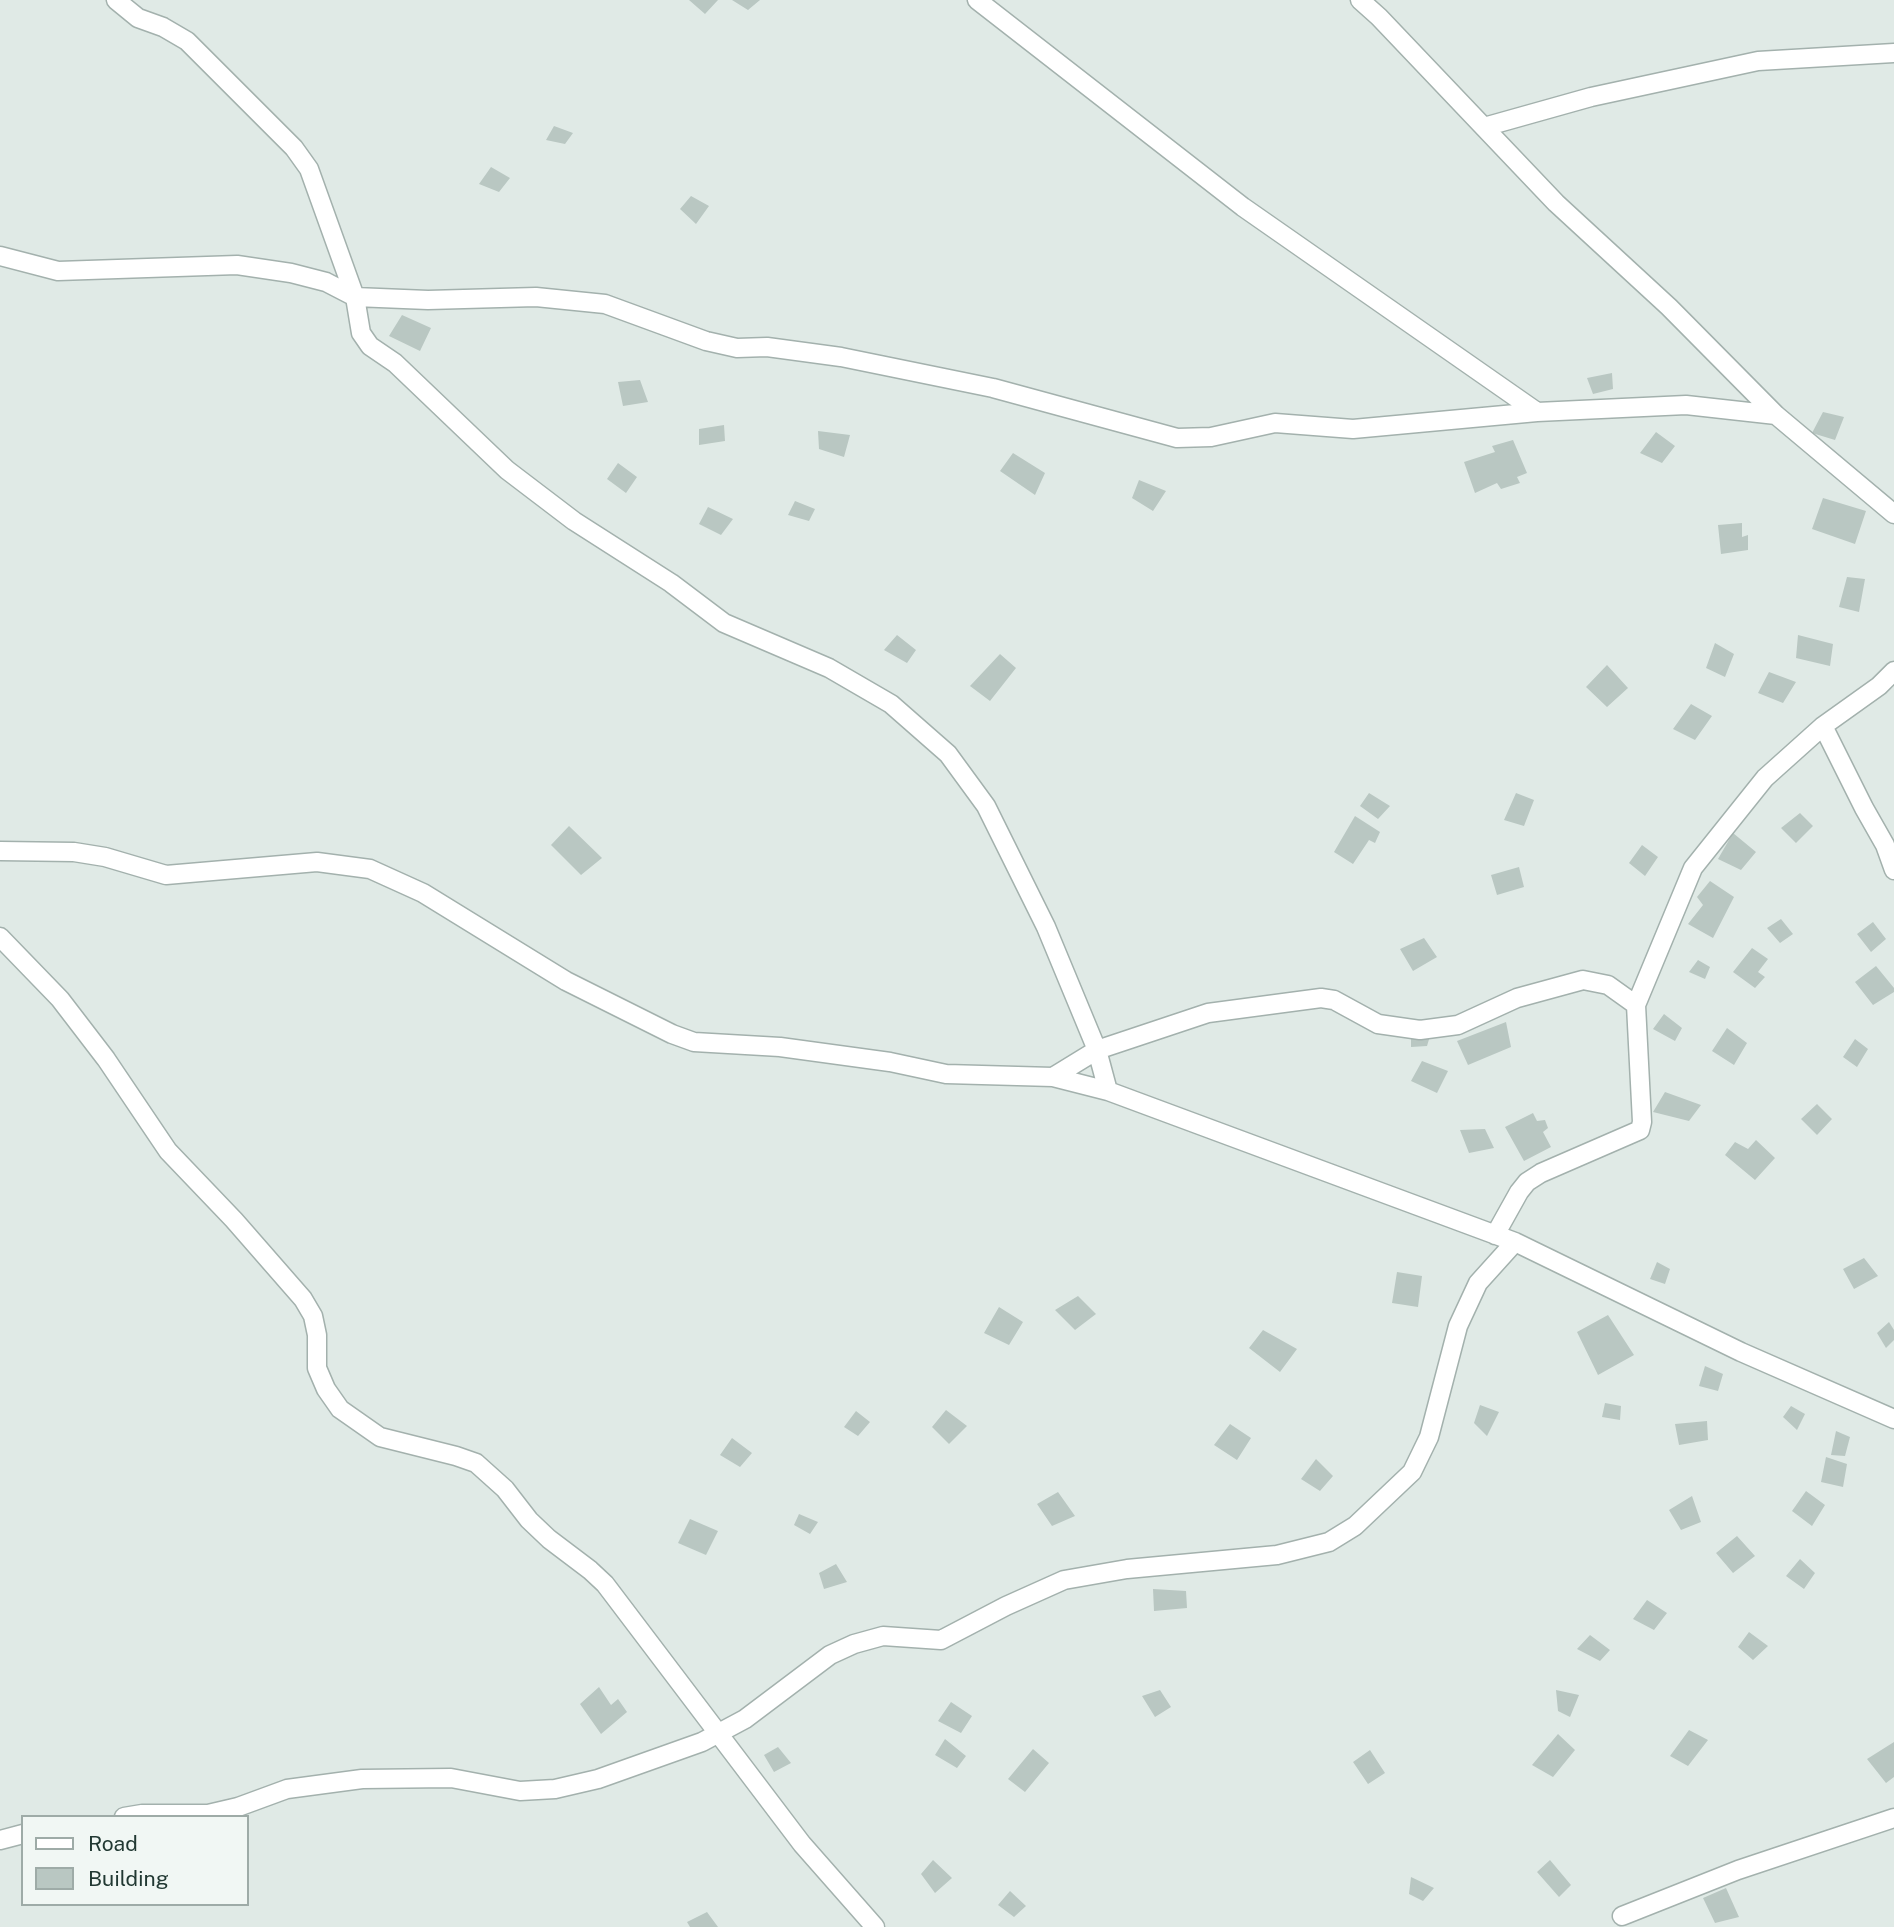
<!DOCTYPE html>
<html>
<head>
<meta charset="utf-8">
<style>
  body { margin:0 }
  #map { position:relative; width:1894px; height:1927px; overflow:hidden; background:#e0eae6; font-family:"Public Sans",sans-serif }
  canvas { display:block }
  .legend { position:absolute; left:21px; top:1815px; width:228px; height:91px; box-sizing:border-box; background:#f1f7f4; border:2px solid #9eaba7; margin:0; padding:9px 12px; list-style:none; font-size:21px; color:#223933 }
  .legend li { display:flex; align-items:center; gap:14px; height:35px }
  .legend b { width:35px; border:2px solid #9eaba7 }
</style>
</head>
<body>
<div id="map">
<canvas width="1894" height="1927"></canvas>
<ul class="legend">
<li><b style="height:9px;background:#fff"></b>Road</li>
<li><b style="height:19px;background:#b9c7c2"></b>Building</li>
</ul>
</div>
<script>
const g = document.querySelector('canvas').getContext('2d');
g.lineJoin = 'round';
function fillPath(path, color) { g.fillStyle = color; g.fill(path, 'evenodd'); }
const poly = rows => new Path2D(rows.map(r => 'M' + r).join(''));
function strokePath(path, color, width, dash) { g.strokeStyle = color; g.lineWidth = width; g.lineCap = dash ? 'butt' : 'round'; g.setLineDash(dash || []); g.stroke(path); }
fillPath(poly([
  [689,0,718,0,705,14],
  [732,0,760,0,748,10],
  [554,126,573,133,565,144,546,140],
  [491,167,510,178,499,192,479,184],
  [691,196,709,206,696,224,680,209],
  [402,315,431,328,420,351,389,336],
  [1612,373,1613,389,1593,394,1587,378],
  [640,380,648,402,623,406,618,382],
  [1823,412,1844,417,1835,440,1812,433],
  [724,425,725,441,699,445,699,429],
  [818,431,850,435,844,457,819,449],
  [1656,432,1675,446,1662,463,1640,453],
  [1513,440,1527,473,1517,477,1520,483,1501,489,1497,483,1475,493,1464,462,1495,452,1492,446],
  [1013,453,1045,473,1035,495,1000,471],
  [618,463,637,477,626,493,607,479],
  [1139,480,1166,491,1153,511,1132,498],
  [1823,498,1866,511,1855,544,1812,529],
  [795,501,815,509,809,521,788,515],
  [708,507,733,519,721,535,699,524],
  [1742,523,1742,537,1748,535,1748,550,1721,554,1718,525],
  [1847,577,1865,579,1859,612,1839,607],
  [897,635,916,650,907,663,884,650],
  [1798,635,1833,644,1830,666,1796,658],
  [1715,643,1734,654,1725,677,1706,668],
  [1000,654,1016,668,990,701,970,686],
  [1607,665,1628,688,1607,707,1586,687],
  [1769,672,1796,682,1783,703,1758,693],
  [1691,704,1712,716,1695,740,1673,729],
  [1369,793,1390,806,1378,819,1360,806],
  [1516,793,1534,800,1524,826,1504,820],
  [1800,813,1813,826,1796,843,1781,828],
  [1355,816,1380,832,1375,843,1369,840,1353,864,1334,852],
  [569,826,602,858,581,875,551,845],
  [1733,833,1756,852,1741,870,1718,859],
  [1642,845,1658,857,1645,876,1629,863],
  [1519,867,1524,887,1497,895,1491,875],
  [1710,881,1734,897,1713,938,1688,924,1703,905,1697,897],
  [1781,919,1793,934,1780,943,1767,928],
  [1873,922,1886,939,1871,952,1857,934],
  [1424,938,1437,957,1413,971,1400,949],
  [1752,948,1768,959,1758,972,1765,977,1755,988,1733,972],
  [1698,960,1710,967,1705,979,1689,972],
  [1876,966,1894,988,1894,992,1873,1005,1855,982],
  [1664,1014,1682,1028,1675,1041,1653,1029],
  [1506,1022,1511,1047,1468,1065,1457,1041],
  [1727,1028,1747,1043,1734,1065,1712,1051],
  [1411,1032,1430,1036,1427,1046,1411,1047],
  [1855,1039,1868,1049,1857,1067,1843,1057],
  [1422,1061,1448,1071,1437,1093,1411,1081],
  [1665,1092,1701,1105,1689,1121,1653,1112],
  [1817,1104,1832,1119,1817,1135,1801,1119],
  [1533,1113,1537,1121,1545,1120,1548,1128,1543,1132,1551,1147,1524,1161,1505,1127],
  [1485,1129,1494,1148,1469,1153,1460,1130],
  [1756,1140,1775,1158,1755,1180,1725,1155,1735,1142,1748,1149],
  [1864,1258,1878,1276,1854,1289,1843,1269],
  [1657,1262,1670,1269,1665,1284,1650,1279],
  [1397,1272,1422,1276,1418,1307,1392,1303],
  [1078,1296,1096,1314,1075,1330,1055,1310],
  [999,1307,1023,1322,1009,1345,984,1333],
  [1608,1315,1634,1355,1598,1375,1577,1332],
  [1889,1322,1894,1330,1894,1340,1886,1348,1877,1333],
  [1263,1330,1297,1349,1280,1372,1249,1348],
  [1705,1366,1723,1374,1718,1391,1699,1386],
  [1605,1403,1621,1406,1620,1420,1602,1417],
  [1480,1405,1499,1412,1487,1436,1474,1423],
  [1791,1406,1805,1414,1797,1430,1783,1417],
  [946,1410,967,1426,949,1444,932,1427],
  [856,1411,870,1422,858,1436,844,1427],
  [1707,1421,1708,1440,1679,1445,1675,1424],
  [1230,1424,1251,1438,1237,1460,1214,1445],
  [1836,1431,1850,1437,1845,1456,1831,1455],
  [732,1438,752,1453,740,1467,720,1455],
  [1826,1457,1847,1464,1843,1487,1821,1482],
  [1316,1459,1333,1476,1320,1491,1301,1479],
  [1806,1491,1825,1505,1812,1526,1792,1511],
  [1058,1492,1075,1516,1052,1526,1037,1504],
  [1692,1496,1701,1522,1681,1530,1669,1510],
  [799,1514,818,1522,810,1534,794,1525],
  [690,1519,718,1531,706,1555,678,1543],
  [1737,1536,1755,1556,1733,1573,1716,1553],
  [1800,1559,1815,1573,1804,1589,1786,1576],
  [836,1564,847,1582,824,1589,819,1573],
  [1153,1589,1186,1591,1187,1608,1154,1611],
  [1647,1600,1667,1613,1654,1630,1633,1619],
  [1749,1632,1768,1646,1753,1660,1738,1647],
  [1590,1635,1610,1650,1600,1661,1577,1649],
  [599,1687,611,1705,618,1699,627,1712,601,1734,580,1704],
  [1160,1690,1171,1707,1155,1717,1142,1696],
  [1556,1690,1579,1695,1570,1717,1558,1711],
  [951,1702,972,1716,961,1733,938,1721],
  [1689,1730,1708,1740,1688,1766,1670,1756],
  [1558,1734,1575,1750,1553,1777,1532,1765],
  [945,1739,966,1756,957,1768,935,1755],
  [1894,1742,1894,1777,1886,1783,1867,1759],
  [778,1747,791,1763,774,1772,764,1755],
  [1033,1749,1049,1763,1025,1792,1008,1779],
  [1370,1750,1385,1773,1368,1784,1353,1762],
  [933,1860,952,1878,935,1893,921,1874],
  [1550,1860,1571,1885,1559,1897,1537,1872],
  [1411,1877,1434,1888,1423,1901,1409,1894],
  [1726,1888,1739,1917,1715,1923,1703,1898],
  [1010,1891,1026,1906,1014,1917,998,1905],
  [707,1912,718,1927,690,1927,687,1922]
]), '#b9c7c2');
const street = poly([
  [116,0,138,18,163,27,187,41,294,148,309,169,355,297,361,333,370,346,395,363,507,470,574,521,671,583,724,623,829,668,891,704,948,754,986,806,1046,927,1097,1050,1108,1091],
  [977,0,1243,207,1537,412],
  [1360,0,1379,17,1556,203,1669,307,1776,415],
  [1484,127,1591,97,1758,61,1894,53],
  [0,256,58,271,237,265,291,273,326,282,355,297,428,300,536,297,605,304,706,341,737,348,767,347,841,357,993,388,1177,438,1211,437,1275,423,1353,429,1537,412,1686,405,1776,415,1894,514],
  [1823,726,1864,808,1885,845,1894,870],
  [0,851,74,852,105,857,166,875,317,862,370,869,423,893,566,981,672,1034,694,1042,780,1047,890,1062,946,1074,1053,1077,1108,1091,1515,1242,1741,1352,1894,1419],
  [0,937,60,999,106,1059,168,1151,234,1220,303,1299,313,1316,317,1335,317,1368,326,1389,340,1409,380,1437,456,1456,476,1463,505,1489,529,1520,549,1539,590,1570,605,1584,802,1844,875,1927],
  [1053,1077,1097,1050,1208,1013,1321,998,1334,1000,1378,1024,1420,1030,1458,1025,1517,998,1583,980,1608,985,1636,1005],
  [1495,1235,1519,1192,1527,1182,1541,1173,1640,1130,1642,1122,1636,1005,1693,868,1765,778,1823,726,1879,686,1894,671],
  [124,1817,142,1814,208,1814,238,1807,287,1789,362,1779,451,1778,520,1791,555,1789,598,1779,702,1742,745,1719,830,1655,854,1644,883,1636,941,1640,1006,1606,1064,1580,1127,1569,1277,1555,1329,1542,1355,1526,1412,1472,1429,1437,1458,1326,1478,1283,1515,1242],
  [0,1840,23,1834],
  [1622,1916,1738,1870,1894,1818]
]);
strokePath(street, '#a3b1ad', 21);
strokePath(street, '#fff', 18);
</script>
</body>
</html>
